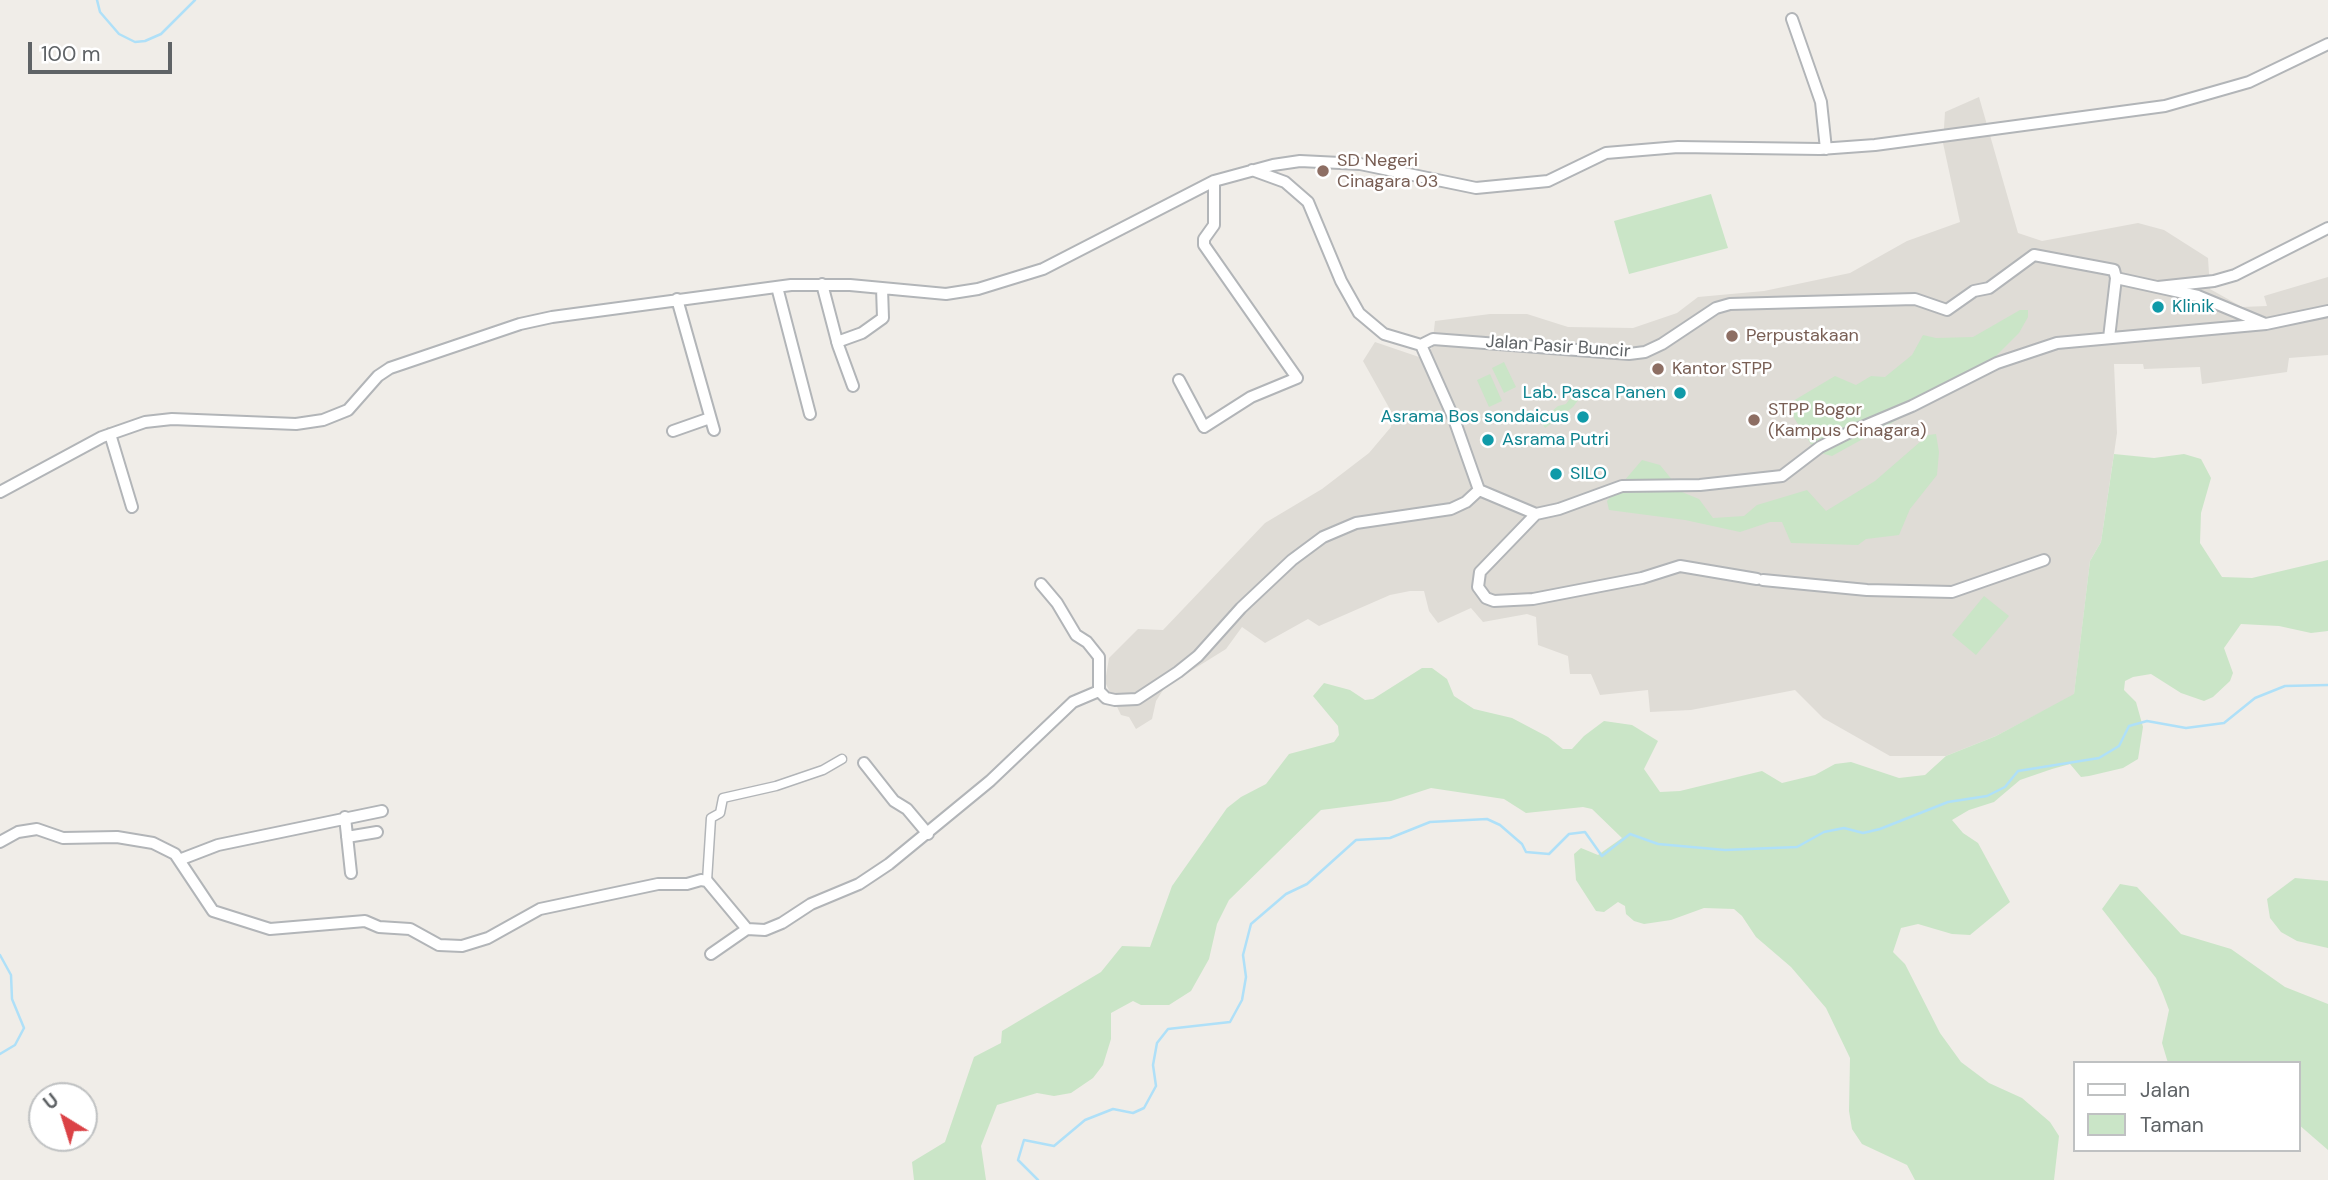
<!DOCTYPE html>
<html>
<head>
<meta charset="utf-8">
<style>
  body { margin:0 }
  #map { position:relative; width:2328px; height:1180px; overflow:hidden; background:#f0ede8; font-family:"DM Sans",sans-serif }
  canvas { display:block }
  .legend { position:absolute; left:2073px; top:1061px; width:228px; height:91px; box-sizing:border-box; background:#fff; border:2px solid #bfc1c2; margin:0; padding:9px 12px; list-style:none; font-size:21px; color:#5f6366 }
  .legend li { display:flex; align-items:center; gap:14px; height:35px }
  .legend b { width:35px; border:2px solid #bfc1c2 }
  .north { position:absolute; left:28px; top:1082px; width:70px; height:70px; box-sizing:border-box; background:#fff; border:2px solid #bfc1c2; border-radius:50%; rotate:322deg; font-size:19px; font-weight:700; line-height:28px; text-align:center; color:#5f6366 }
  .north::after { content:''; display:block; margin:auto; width:24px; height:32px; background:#db4246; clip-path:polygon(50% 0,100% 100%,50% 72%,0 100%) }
  .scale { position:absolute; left:28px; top:42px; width:144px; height:32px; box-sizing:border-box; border:4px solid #5f6366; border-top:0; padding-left:9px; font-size:21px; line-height:24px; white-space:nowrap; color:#5f6366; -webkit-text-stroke:5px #fff; paint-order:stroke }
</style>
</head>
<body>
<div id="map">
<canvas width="2328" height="1180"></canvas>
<ul class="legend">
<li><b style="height:9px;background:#fff"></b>Jalan</li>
<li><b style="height:19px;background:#cae5c7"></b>Taman</li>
</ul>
<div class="north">U</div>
<div class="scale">100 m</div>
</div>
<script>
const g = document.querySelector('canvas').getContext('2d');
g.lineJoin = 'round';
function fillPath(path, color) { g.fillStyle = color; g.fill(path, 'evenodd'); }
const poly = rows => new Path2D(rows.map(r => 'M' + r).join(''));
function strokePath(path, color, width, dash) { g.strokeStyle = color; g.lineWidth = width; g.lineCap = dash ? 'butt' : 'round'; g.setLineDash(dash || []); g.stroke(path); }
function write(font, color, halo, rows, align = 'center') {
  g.font = font + ' "DM Sans",sans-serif'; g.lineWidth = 5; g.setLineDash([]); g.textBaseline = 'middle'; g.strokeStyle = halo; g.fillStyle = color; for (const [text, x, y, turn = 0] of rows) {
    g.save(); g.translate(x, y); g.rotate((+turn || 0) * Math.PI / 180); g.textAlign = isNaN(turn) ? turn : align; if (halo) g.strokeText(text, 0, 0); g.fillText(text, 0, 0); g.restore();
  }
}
fillPath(poly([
  [1979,97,2018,233,2042,241,2138,223,2164,230,2208,258,2210,289,2242,307,2267,306,2264,296,2328,277,2328,355,2289,358,2287,372,2202,384,2200,367,2144,369,2143,364,2114,364,2117,433,2101,542,2090,561,2074,695,1996,736,1946,756,1890,756,1823,718,1795,690,1691,710,1650,712,1648,690,1600,695,1591,674,1570,674,1568,656,1538,645,1536,617,1527,614,1483,622,1471,608,1438,623,1429,611,1424,591,1410,591,1390,595,1319,626,1308,619,1265,643,1242,627,1226,649,1165,687,1156,701,1152,719,1136,729,1129,717,1121,715,1105,682,1109,658,1138,629,1163,630,1265,523,1322,489,1369,453,1391,427,1392,413,1363,361,1375,342,1419,357,1432,348,1435,321,1490,314,1527,314,1568,327,1633,328,1677,313,1698,297,1764,291,1850,273,1907,241,1960,222,1943,143,1945,112]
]), '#dfdcd6');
fillPath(poly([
  [1711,194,1728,248,1629,274,1614,221],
  [2020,310,2028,310,2028,317,2019,333,1975,377,1832,456,1816,452,1794,418,1793,401,1835,376,1856,385,1871,376,1885,377,1912,355,1923,335,1936,338,1973,337],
  [1504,362,1516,387,1504,393,1492,368],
  [1490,374,1502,401,1489,407,1477,380],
  [1577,389,1585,391,1573,407,1545,428,1541,421,1558,406,1566,404],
  [1936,434,1939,452,1937,475,1910,509,1899,535,1866,539,1858,545,1791,543,1782,522,1770,522,1740,532,1685,520,1609,510,1607,501,1642,460,1660,465,1682,492,1699,499,1713,518,1744,516,1757,505,1807,490,1826,511,1875,481,1928,435],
  [2114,454,2154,458,2184,454,2201,459,2211,478,2201,513,2200,543,2222,577,2252,578,2328,560,2328,631,2311,633,2279,626,2241,624,2224,648,2233,673,2230,681,2213,697,2204,701,2181,693,2151,674,2133,677,2125,681,2124,690,2136,702,2143,727,2138,759,2123,768,2089,776,2081,777,2070,764,2052,769,2020,780,1994,802,1969,810,1952,820,1963,833,1978,843,2010,902,1970,935,1952,934,1918,924,1901,928,1893,952,1905,964,1940,1033,1961,1062,1989,1083,2022,1098,2050,1122,2059,1136,2054,1180,1915,1180,1907,1165,1862,1144,1852,1129,1849,1111,1850,1058,1826,1008,1791,967,1756,937,1742,916,1734,909,1704,908,1671,920,1644,924,1634,921,1626,914,1625,906,1618,902,1604,912,1596,911,1576,880,1574,854,1581,848,1598,855,1622,838,1592,809,1583,807,1526,813,1504,799,1431,788,1391,801,1321,810,1229,900,1217,924,1209,959,1191,991,1169,1005,1141,1005,1133,1001,1111,1013,1111,1039,1103,1065,1093,1078,1071,1093,1054,1096,1037,1093,997,1105,981,1146,986,1180,914,1180,912,1162,945,1142,974,1057,1001,1043,1002,1031,1101,972,1122,946,1150,947,1172,886,1227,808,1241,797,1266,784,1289,754,1334,742,1339,735,1338,726,1313,696,1324,683,1350,690,1365,700,1373,699,1422,668,1432,668,1447,679,1454,696,1474,709,1512,718,1548,737,1563,749,1572,749,1584,736,1604,721,1632,725,1658,741,1644,769,1660,792,1680,791,1762,771,1782,783,1815,775,1835,764,1851,762,1899,778,1925,775,1946,756,1996,736,2074,694,2090,561,2101,542],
  [1984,596,2009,616,1976,655,1952,635],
  [2295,878,2328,881,2328,948,2297,941,2281,932,2270,918,2267,899],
  [2120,884,2137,887,2181,934,2231,949,2285,987,2328,1004,2328,1150,2298,1124,2298,1063,2168,1063,2162,1043,2169,1010,2163,994,2156,978,2102,909]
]), '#cae5c7');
strokePath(poly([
  [97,0,100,12,119,34,135,42,145,41,161,34,195,0],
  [0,955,11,975,12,999,24,1028,15,1045,0,1054],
  [1038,1180,1018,1160,1024,1140,1054,1146,1085,1120,1113,1109,1133,1113,1144,1108,1156,1086,1153,1065,1157,1043,1168,1029,1230,1022,1242,1000,1246,977,1243,955,1251,924,1286,894,1307,884,1356,840,1390,838,1430,822,1487,819,1500,825,1522,844,1526,852,1549,854,1569,834,1585,832,1602,856,1630,834,1658,844,1725,850,1797,847,1824,832,1844,828,1863,833,1880,829,1948,802,1987,796,2005,787,2018,771,2099,758,2119,746,2129,726,2147,721,2186,728,2224,723,2255,698,2285,686,2328,685]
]), '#afe0f8', 2.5);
const pedestrian = poly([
  [707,881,711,818,720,813,723,798,776,786,823,770,842,759]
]);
const minor = poly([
  [1792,19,1821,102,1826,149],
  [1252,170,1285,182,1308,202,1341,281,1359,313,1384,334,1421,345],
  [2116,278,2198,296,2263,323],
  [822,284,838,345,853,386],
  [777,287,810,414],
  [2158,287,2214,281,2235,275,2328,228],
  [677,299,714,430],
  [837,342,862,333,883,318,882,288],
  [1421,345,1454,419,1479,490,1536,514,1559,509,1622,486,1700,485,1782,476,1820,447,1848,433,1912,406,1997,363,2057,343,2266,324,2328,311],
  [1421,345,1433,339,1629,354,1645,352,1662,344,1716,308,1730,304,1915,299,1947,310,1974,291,1989,288,2034,255,2114,270,2116,278,2109,338],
  [1179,380,1204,427,1251,397,1297,378,1204,245,1204,239,1214,225,1214,181],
  [673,431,710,418],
  [110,434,132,507],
  [0,492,102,437,145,422,172,419,296,424,323,420,348,410,378,376,390,368,520,324,552,317,791,285,850,285,946,294,978,289,1043,269,1214,181,1273,165,1300,161,1360,164,1476,188,1548,181,1606,153,1678,147,1820,149,1875,145,2165,106,2249,82,2328,44],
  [1536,514,1480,572,1478,587,1486,598,1494,601,1533,599,1642,578,1680,566,1757,579],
  [1763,580,1867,590,1952,592,2044,560],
  [1041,584,1057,603,1076,635,1087,642,1099,657,1099,691],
  [864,763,894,801,907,809,928,834],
  [345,817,351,873],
  [347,837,377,832],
  [0,842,18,832,37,829,63,838,117,837,153,843,175,854,213,911,270,929,365,921,379,927,410,929,439,945,462,946,488,938,540,909,658,884,687,884,701,880,707,881,747,929,765,930,782,923,811,904,859,884,889,864,990,781,1073,702,1099,691,1106,698,1115,700,1137,699,1178,672,1198,656,1241,608,1292,560,1323,537,1356,523,1451,509,1466,502,1479,490],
  [179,860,218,845,382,811],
  [711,954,747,929]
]);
strokePath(pedestrian, '#b2b5b8', 11);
strokePath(minor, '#b2b5b8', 14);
strokePath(pedestrian, '#fff', 8);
strokePath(minor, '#fff', 10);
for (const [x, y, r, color] of [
  [1323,171,7,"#8d6e63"],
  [2158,307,7,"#0f9aa8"],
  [1732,336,7,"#8d6e63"],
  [1658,369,7,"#8d6e63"],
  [1680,393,7,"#0f9aa8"],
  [1583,417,7,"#0f9aa8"],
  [1754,420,7,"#8d6e63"],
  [1488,440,7,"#0f9aa8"],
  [1556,474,7,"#0f9aa8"]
]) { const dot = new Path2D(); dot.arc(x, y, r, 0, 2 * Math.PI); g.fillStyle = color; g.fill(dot); strokePath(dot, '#fff', 2.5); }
write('18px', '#785e54', '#fff', [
  ["SD Negeri",1337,161],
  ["Cinagara 03",1337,182],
  ["Perpustakaan",1746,336],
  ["Kantor STPP",1672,369],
  ["STPP Bogor",1768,410],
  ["(Kampus Cinagara)",1768,431]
], 'left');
write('18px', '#0d838f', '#fff', [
  ["Klinik",2172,307],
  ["Lab. Pasca Panen",1666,393,"right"],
  ["Asrama Bos sondaicus",1569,417,"right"],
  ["Asrama Putri",1502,440],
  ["SILO",1570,474]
], 'left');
write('18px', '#5f6366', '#fff', [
  ["Jalan Pasir Buncir",1558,347,4]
]);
</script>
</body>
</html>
